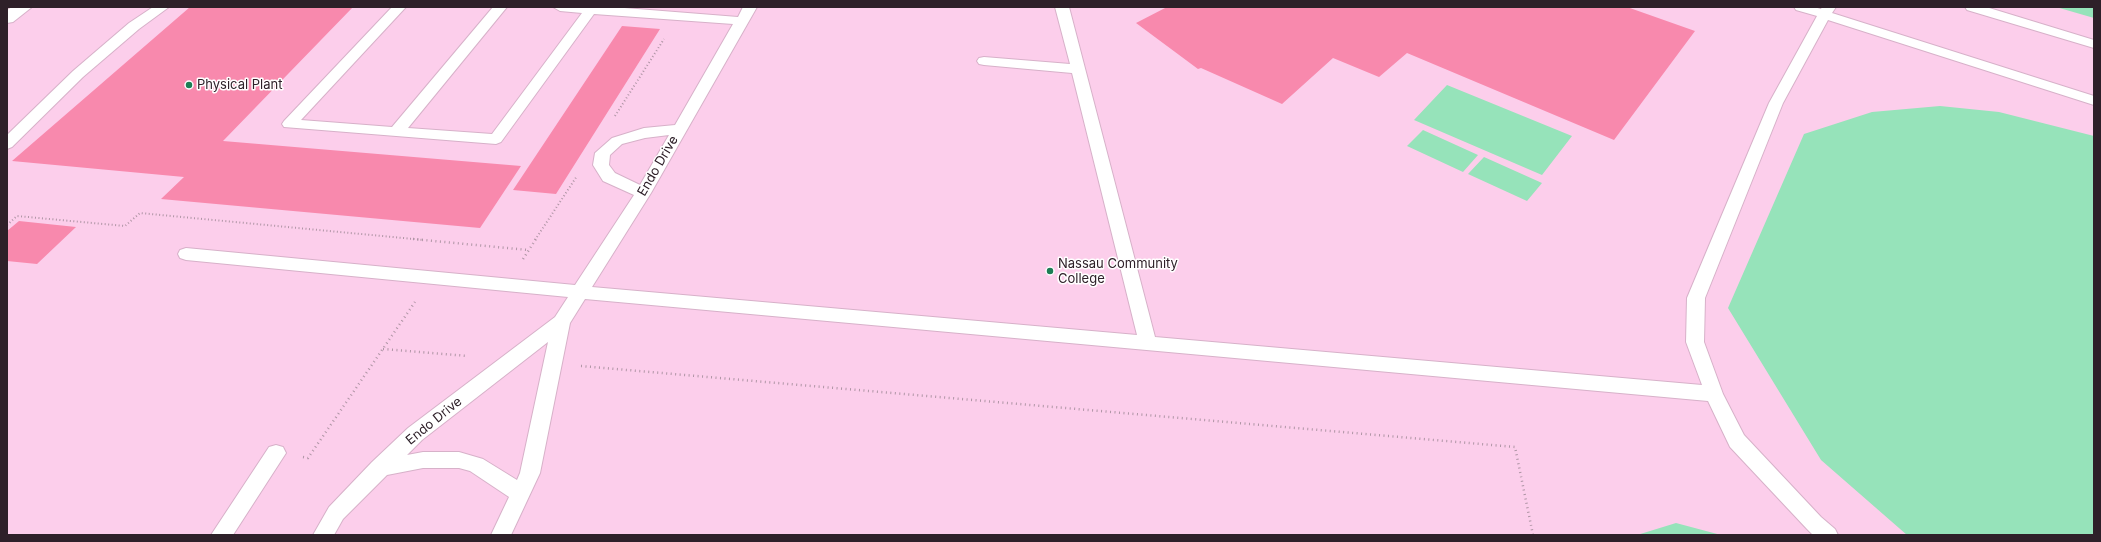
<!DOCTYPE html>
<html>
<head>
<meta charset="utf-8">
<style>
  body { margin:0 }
  #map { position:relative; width:2101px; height:542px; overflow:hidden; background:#fbdbef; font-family:Inter,sans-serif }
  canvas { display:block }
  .frame { position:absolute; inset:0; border:8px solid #2e2029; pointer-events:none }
</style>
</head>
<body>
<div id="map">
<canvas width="2101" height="542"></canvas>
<div class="frame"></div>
</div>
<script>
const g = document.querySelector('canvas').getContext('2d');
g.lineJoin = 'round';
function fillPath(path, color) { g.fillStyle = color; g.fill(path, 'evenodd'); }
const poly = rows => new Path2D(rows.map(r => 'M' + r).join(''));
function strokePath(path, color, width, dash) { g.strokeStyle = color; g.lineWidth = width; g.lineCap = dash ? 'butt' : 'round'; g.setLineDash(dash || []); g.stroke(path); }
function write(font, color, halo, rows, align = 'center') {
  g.font = font + ' Inter,sans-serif'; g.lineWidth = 3; g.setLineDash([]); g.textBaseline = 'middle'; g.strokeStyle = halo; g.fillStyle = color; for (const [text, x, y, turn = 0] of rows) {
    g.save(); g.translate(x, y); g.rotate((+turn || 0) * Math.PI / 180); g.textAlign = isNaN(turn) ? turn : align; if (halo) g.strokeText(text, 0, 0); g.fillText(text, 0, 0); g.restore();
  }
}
fillPath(poly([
  [7,7,2094,7,2094,535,7,535]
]), '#fcceeb');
fillPath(poly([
  [2056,7,2094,7,2094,18],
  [1447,85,1572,136,1542,175,1414,120],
  [1940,106,1999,112,2094,136,2094,535,1907,535,1821,460,1728,308,1804,134,1872,112],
  [1423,130,1478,155,1463,172,1407,146],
  [1484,157,1542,183,1527,201,1468,174],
  [1676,523,1721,535,1637,535]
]), '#96e3ba');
fillPath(poly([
  [190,7,353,7,223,141,521,166,480,228,161,199,184,177,12,161],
  [1167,7,1627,7,1695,31,1614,140,1407,53,1379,77,1333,58,1282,104,1201,68,1198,69,1136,23],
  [622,26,660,29,556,194,513,190],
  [19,221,76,227,37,264,7,261,7,231]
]), '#f889ad');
const service = poly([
  [153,7,169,7,139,29,83,77,12,147,7,149,7,135,73,71,129,23,153,7],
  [392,7,406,7,301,120,392,127,493,7,507,7,408,128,492,134,582,13,560,11,553,7,612,7,738,17,743,7,757,7,651,193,592,287,1137,335,1072,73,984,65,979,64,977,61,979,58,984,57,1070,64,1055,7,1069,7,1155,337,1702,385,1686,342,1687,298,1769,103,1817,16,1796,10,1794,7,1814,7,1821,9,1822,7,1836,7,1832,13,2094,96,2094,105,1828,20,1783,103,1705,298,1704,342,1723,394,1744,435,1821,517,1835,529,1838,535,1813,535,1807,529,1730,447,1708,401,585,299,570,323,540,473,511,535,491,535,509,497,470,471,459,468,423,468,387,475,343,519,334,535,313,535,329,507,372,462,408,428,555,317,568,297,186,260,180,258,178,254,180,250,186,248,575,285,634,195,603,181,593,165,595,153,612,138,644,128,675,125,733,24,594,14,501,142,496,144,284,127,282,124,284,121,392,7],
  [669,135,640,185,615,173,609,165,610,155,622,144,645,138,669,135],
  [548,342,520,473,517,480,483,459,459,452,423,452,407,455,422,440,548,342],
  [1965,7,1986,7,2094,40,2094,48,1967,10,1965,7],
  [276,445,283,447,286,453,233,535,211,535,269,447,276,445]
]);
const minor = poly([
  [12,7,32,7,13,22,7,23,7,10,12,7]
]);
strokePath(service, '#d7b1c9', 2);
strokePath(minor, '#d7b1c9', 2);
strokePath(poly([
  [615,116,664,39],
  [7,225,17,216,125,226,140,213,424,240],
  [535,240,577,176]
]), '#af95a5', 2, [1, 2.5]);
strokePath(poly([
  [413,239,528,250],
  [523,259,536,239],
  [383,349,468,356],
  [581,366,1515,447,1533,535],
  [303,457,308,458,415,302]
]), '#af95a5', 2.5, [1, 3.5]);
fillPath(service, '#fff');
fillPath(minor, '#fff');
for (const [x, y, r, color] of [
  [189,85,4,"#1c7d55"],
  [1050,271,4,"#1c7d55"]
]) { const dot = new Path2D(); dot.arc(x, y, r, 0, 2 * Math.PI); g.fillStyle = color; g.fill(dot); strokePath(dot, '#fff', 1.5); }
write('13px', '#2e2029', '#fff', [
  ["Physical Plant",197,85],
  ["Nassau Community",1058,264],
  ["College",1058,279]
], 'left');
write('13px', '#2e2029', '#fff', [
  ["Endo Drive",658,166,-60],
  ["Endo Drive",434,421,-39]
]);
</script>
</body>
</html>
